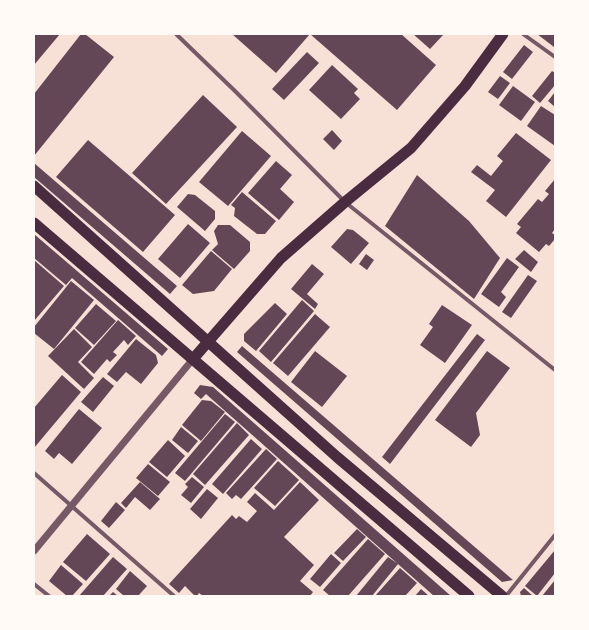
<!DOCTYPE html>
<html>
<head>
<meta charset="utf-8">
<style>
  body { margin:0 }
  #map { position:relative; width:589px; height:630px; overflow:hidden; background:#f7e1d7; font-family:"Alegreya Sans",sans-serif }
  canvas { display:block }
  .frame { position:absolute; inset:0; border:35px solid #fffaf5; pointer-events:none }
</style>
</head>
<body>
<div id="map">
<canvas width="589" height="630"></canvas>
<div class="frame"></div>
</div>
<script>
const g = document.querySelector('canvas').getContext('2d');
g.lineJoin = 'round';
function fillPath(path, color) { g.fillStyle = color; g.fill(path, 'evenodd'); }
const poly = rows => new Path2D(rows.map(r => 'M' + r).join(''));
function strokePath(path, color, width, dash) { g.strokeStyle = color; g.lineWidth = width; g.lineCap = dash ? 'butt' : 'round'; g.setLineDash(dash || []); g.stroke(path); }
fillPath(poly([
  [34,34,60,34,34,65],
  [81,34,85,34,114,57,34,156,34,94],
  [232,34,310,34,276,73],
  [310,34,401,34,436,65,397,110],
  [413,34,444,34,430,49],
  [537,34,555,34,555,46,554,47],
  [524,45,533,52,512,79,503,72],
  [307,52,319,63,284,100,272,89],
  [332,65,358,89,354,93,360,99,341,119,309,90],
  [552,71,555,73,555,85,540,103,532,96],
  [500,76,510,83,498,99,488,92],
  [513,86,535,102,521,121,499,105],
  [555,92,555,107,548,101],
  [203,95,237,127,166,204,132,173],
  [541,106,555,115,555,146,527,126],
  [332,130,342,141,334,150,323,139],
  [242,131,271,156,228,206,199,182],
  [516,133,551,160,506,217,486,201,495,190,471,172,477,165,491,176,503,161,497,156],
  [88,140,175,215,143,252,56,177],
  [276,161,292,175,280,189,294,202,279,220,248,193],
  [34,163,177,286,170,294,34,177],
  [417,175,469,221,500,258,474,299,385,226],
  [555,179,555,229,552,233,555,235,555,239,549,246,546,244,539,252,516,233,521,227,517,224,538,199,542,202,549,194,545,191],
  [242,192,276,221,265,234,257,234,234,216,235,208,231,205],
  [188,194,195,195,215,211,215,219,205,231,177,207],
  [188,224,210,243,180,278,158,259],
  [218,225,230,225,250,242,250,251,234,269,212,250,218,244,214,231],
  [347,229,353,230,369,243,351,264,331,247],
  [34,234,168,349,162,356,72,278,66,285,34,258],
  [524,250,538,262,531,272,515,259],
  [211,251,232,269,214,291,193,294,182,285],
  [366,254,374,260,367,270,359,264],
  [507,258,519,267,501,292,506,297,499,307,481,294],
  [34,260,64,286,34,321],
  [312,264,324,274,307,294,318,304,315,309,291,289],
  [528,275,537,281,511,318,502,312],
  [71,281,94,300,54,349,34,333,34,327],
  [302,300,314,311,271,362,259,351],
  [275,303,287,314,256,351,244,341,244,334],
  [96,304,116,321,94,345,75,328],
  [442,305,472,325,445,363,420,345,433,327,429,324],
  [315,314,330,327,288,376,273,363],
  [118,320,136,336,128,345,124,340,113,352,117,355,110,362,107,359,94,374,81,362],
  [74,329,92,347,78,362,94,378,84,389,48,356],
  [477,334,485,340,390,464,382,457],
  [136,339,156,355,158,363,141,384,126,372,117,382,107,374],
  [242,346,513,580,502,582,237,352],
  [315,351,347,376,322,407,291,382],
  [487,351,510,368,476,413,480,435,471,447,435,420],
  [62,375,81,392,34,448,34,408],
  [103,377,114,386,93,412,81,402],
  [200,385,213,387,451,596,434,596,206,394,201,399,194,393],
  [202,400,211,401,225,412,201,441,182,425],
  [79,409,102,428,72,464,59,453,54,459,45,451],
  [225,414,235,422,185,481,175,473],
  [237,423,249,435,205,485,193,474],
  [181,427,198,441,188,453,172,440],
  [251,439,262,449,223,494,212,484],
  [168,440,185,456,167,477,149,462],
  [266,449,277,459,241,499,236,495,232,499,226,493],
  [278,461,299,480,275,506,254,488],
  [148,464,170,482,158,496,136,478],
  [192,477,204,487,191,503,181,495,188,487,185,484],
  [140,482,160,499,150,510,135,497,126,508,121,503],
  [300,482,319,500,284,537,314,565,300,581,313,592,310,596,203,596,199,593,197,596,195,596,185,586,179,593,169,584,232,515,236,519,239,516,247,522,257,511,247,502,255,493,274,510],
  [207,489,218,498,201,519,190,509],
  [116,502,125,510,109,528,101,521],
  [357,529,366,537,343,561,334,553],
  [87,534,110,554,86,581,63,562],
  [368,539,385,554,348,596,330,596,323,590],
  [555,550,555,573,537,596,525,586],
  [331,554,341,563,320,587,310,579],
  [113,557,127,569,103,596,79,596],
  [388,557,398,564,372,596,356,596],
  [61,565,83,584,72,596,67,596,49,581],
  [400,568,417,583,405,596,375,596],
  [130,571,147,586,138,596,124,596,116,589],
  [555,580,555,596,542,596],
  [524,588,533,596,521,596,520,592],
  [421,589,429,596,415,596],
  [113,592,118,596,109,596]
]), '#644757');
strokePath(poly([
  [176,34,235,91,345,202,555,370],
  [523,34,555,57],
  [34,473,174,596],
  [34,584,49,596],
  [506,596,555,535]
]), '#755966', 4);
strokePath(poly([
  [34,551,193,359]
]), '#755966', 7);
strokePath(poly([
  [34,186,337,457,502,596],
  [34,223,469,596],
  [193,359,281,258,345,202,411,148,465,86,503,34]
]), '#4a2c40', 11);
</script>
</body>
</html>
